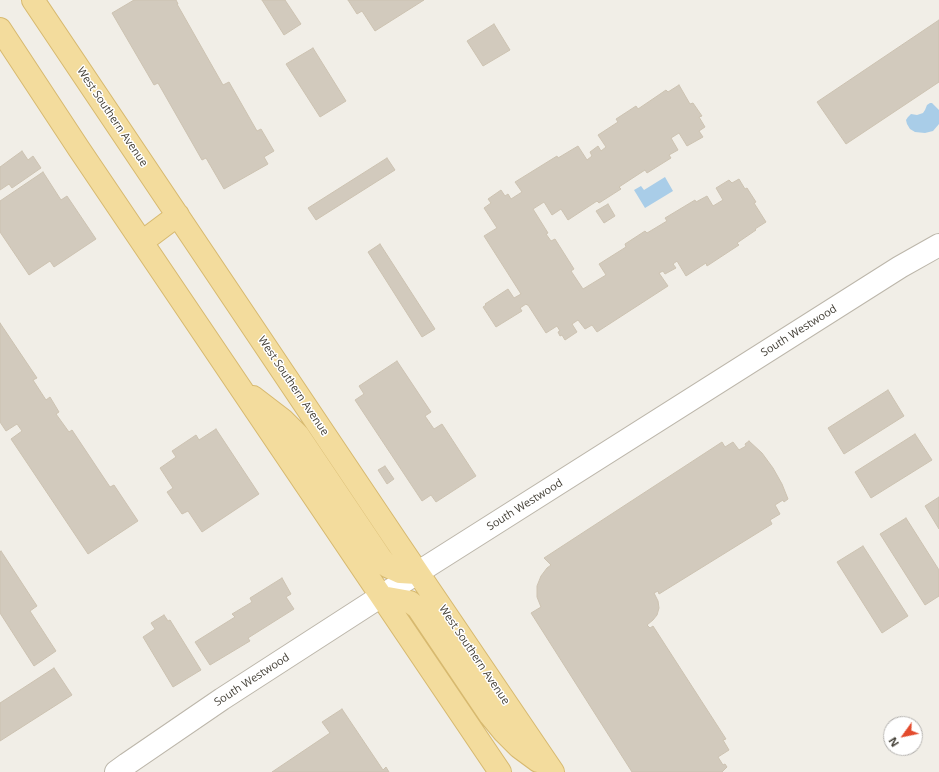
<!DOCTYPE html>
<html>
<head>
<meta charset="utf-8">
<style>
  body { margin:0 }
  #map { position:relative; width:939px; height:772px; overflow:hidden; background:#f1eee7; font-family:"Open Sans",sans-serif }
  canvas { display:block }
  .north { position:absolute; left:883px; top:716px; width:40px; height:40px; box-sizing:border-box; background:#fff; border:1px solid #b4b2af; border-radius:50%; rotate:237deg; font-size:11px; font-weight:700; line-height:16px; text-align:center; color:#433f36 }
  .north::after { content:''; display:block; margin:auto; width:14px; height:18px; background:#e34a2c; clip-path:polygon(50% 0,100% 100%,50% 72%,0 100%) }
</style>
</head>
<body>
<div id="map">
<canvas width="939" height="772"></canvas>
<div class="north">N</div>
</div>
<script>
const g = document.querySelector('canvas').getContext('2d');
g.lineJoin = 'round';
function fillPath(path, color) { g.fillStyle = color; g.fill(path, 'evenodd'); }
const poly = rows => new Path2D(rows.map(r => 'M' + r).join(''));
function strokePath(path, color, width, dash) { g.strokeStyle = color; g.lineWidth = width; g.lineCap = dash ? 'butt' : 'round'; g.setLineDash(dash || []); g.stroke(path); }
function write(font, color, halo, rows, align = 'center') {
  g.font = font + ' "Open Sans",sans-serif'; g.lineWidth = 3; g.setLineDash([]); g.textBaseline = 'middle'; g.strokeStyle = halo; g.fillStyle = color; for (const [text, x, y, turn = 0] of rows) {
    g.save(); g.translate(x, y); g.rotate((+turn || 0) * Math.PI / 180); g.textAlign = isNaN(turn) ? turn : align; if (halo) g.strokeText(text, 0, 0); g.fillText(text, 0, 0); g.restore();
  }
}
fillPath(poly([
  [930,103,932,103,939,110,939,124,933,131,925,133,915,132,910,129,907,124,906,120,908,117,911,114,917,115,923,113,925,110,927,105],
  [665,177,673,191,645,208,634,190,641,186,644,190]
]), '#a9cde8');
const building = poly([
  [134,0,176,0,178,4,177,4,223,85,229,82,257,131,261,129,274,151,264,157,268,164,224,189,206,158,202,160,158,83,154,85,112,13,134,0],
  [262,0,285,0,301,24,284,35,262,0],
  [348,0,424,0,375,31,362,11,357,14,348,0],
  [939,20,939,82,846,144,817,102,939,20],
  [494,24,510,50,483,66,467,41,494,24],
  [313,48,346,101,320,117,286,64,313,48],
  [679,85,690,104,693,103,702,116,699,117,705,127,699,131,703,137,687,146,679,133,671,138,678,150,669,155,671,158,647,173,645,170,619,187,621,189,599,203,597,201,568,220,561,209,552,215,544,202,533,209,548,233,546,234,551,241,555,239,574,269,571,271,583,289,606,275,599,264,626,247,625,244,645,231,647,233,667,221,665,218,695,200,696,202,707,196,713,206,723,200,716,188,729,180,732,183,739,179,745,189,747,188,756,202,754,203,766,222,755,229,756,230,737,243,739,245,707,266,706,263,686,276,677,261,673,264,676,268,665,274,663,271,659,273,668,286,597,332,592,325,585,329,578,320,572,324,577,332,565,340,562,335,560,336,558,332,560,331,557,326,546,333,528,305,527,305,526,304,520,308,522,311,496,327,483,307,486,305,485,304,508,289,514,298,521,294,484,236,497,228,484,208,491,203,488,199,501,190,505,196,508,194,511,199,522,192,515,182,557,156,558,158,578,146,587,160,592,156,590,152,598,146,601,151,606,147,598,135,618,122,616,119,636,106,638,109,666,90,668,92,679,85],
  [22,151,28,160,33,156,41,168,12,188,9,184,0,190,0,167,22,151],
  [387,158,395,170,316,220,308,208,387,158],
  [43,172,61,200,67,196,96,239,54,267,50,261,29,275,0,232,0,201,43,172],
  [608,204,615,216,604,223,596,211,608,204],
  [380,244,435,329,422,337,368,252,380,244],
  [0,323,37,378,33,380,46,400,50,397,59,412,56,414,69,432,72,430,110,487,114,485,138,521,88,554,11,439,22,431,17,424,6,431,0,422,0,323],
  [397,361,431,412,425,416,434,429,442,424,476,476,436,502,431,495,422,501,355,400,364,394,359,386,397,361],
  [888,390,904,416,844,454,828,428,888,390],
  [216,429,259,494,202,532,188,511,182,514,167,492,173,488,160,468,176,457,172,451,196,435,199,440,216,429],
  [915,434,932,460,871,498,855,472,915,434],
  [749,441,762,453,773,468,782,484,788,499,784,502,783,500,775,505,780,514,770,520,772,524,659,594,658,591,654,593,658,601,659,608,657,615,653,620,647,625,650,628,653,626,726,739,723,740,729,750,718,757,723,765,725,764,727,767,722,772,632,772,531,613,541,607,537,597,537,586,541,576,547,568,551,565,544,558,722,442,725,447,733,442,739,450,746,446,745,444,749,441],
  [385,466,394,479,387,484,378,470,385,466],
  [939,497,939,529,925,506,939,497],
  [906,518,939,570,939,596,925,605,880,534,906,518],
  [863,546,908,616,882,633,837,562,863,546],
  [1,551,37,606,30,611,56,651,34,666,0,613,0,552,1,551],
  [282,578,291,594,286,597,294,609,248,638,250,641,210,665,195,642,235,617,232,614,252,602,250,598,282,578],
  [164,615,168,621,170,620,201,670,173,687,143,637,155,629,151,623,164,615],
  [54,668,72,695,0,741,0,703,54,668],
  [342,709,383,770,386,767,389,772,272,772,330,733,322,722,342,709]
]);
fillPath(building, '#d2cabd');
strokePath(building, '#ccc2b1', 1);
const minor = poly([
  [116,772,127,764,222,699,417,573,900,267,939,245]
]);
const major = poly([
  [33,0,399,545,553,772],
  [0,29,79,149,500,772],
  [142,242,178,215],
  [253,397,283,420,298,435,380,557,387,566,400,572,417,573],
  [382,597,410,602,418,608,490,715,504,732,519,747,538,761]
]);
strokePath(minor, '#bcb6aa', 24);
strokePath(major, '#d7b96f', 24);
strokePath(minor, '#fff', 22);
strokePath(major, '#f3dc9d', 22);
write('11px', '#433f36', '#fff', [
  ["West Southern Avenue",112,117,56],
  ["South Westwood",799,331,-32],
  ["West Southern Avenue",293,386,56],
  ["South Westwood",525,505,-32],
  ["West Southern Avenue",474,655,56],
  ["South Westwood",252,680,-33]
]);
</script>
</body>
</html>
